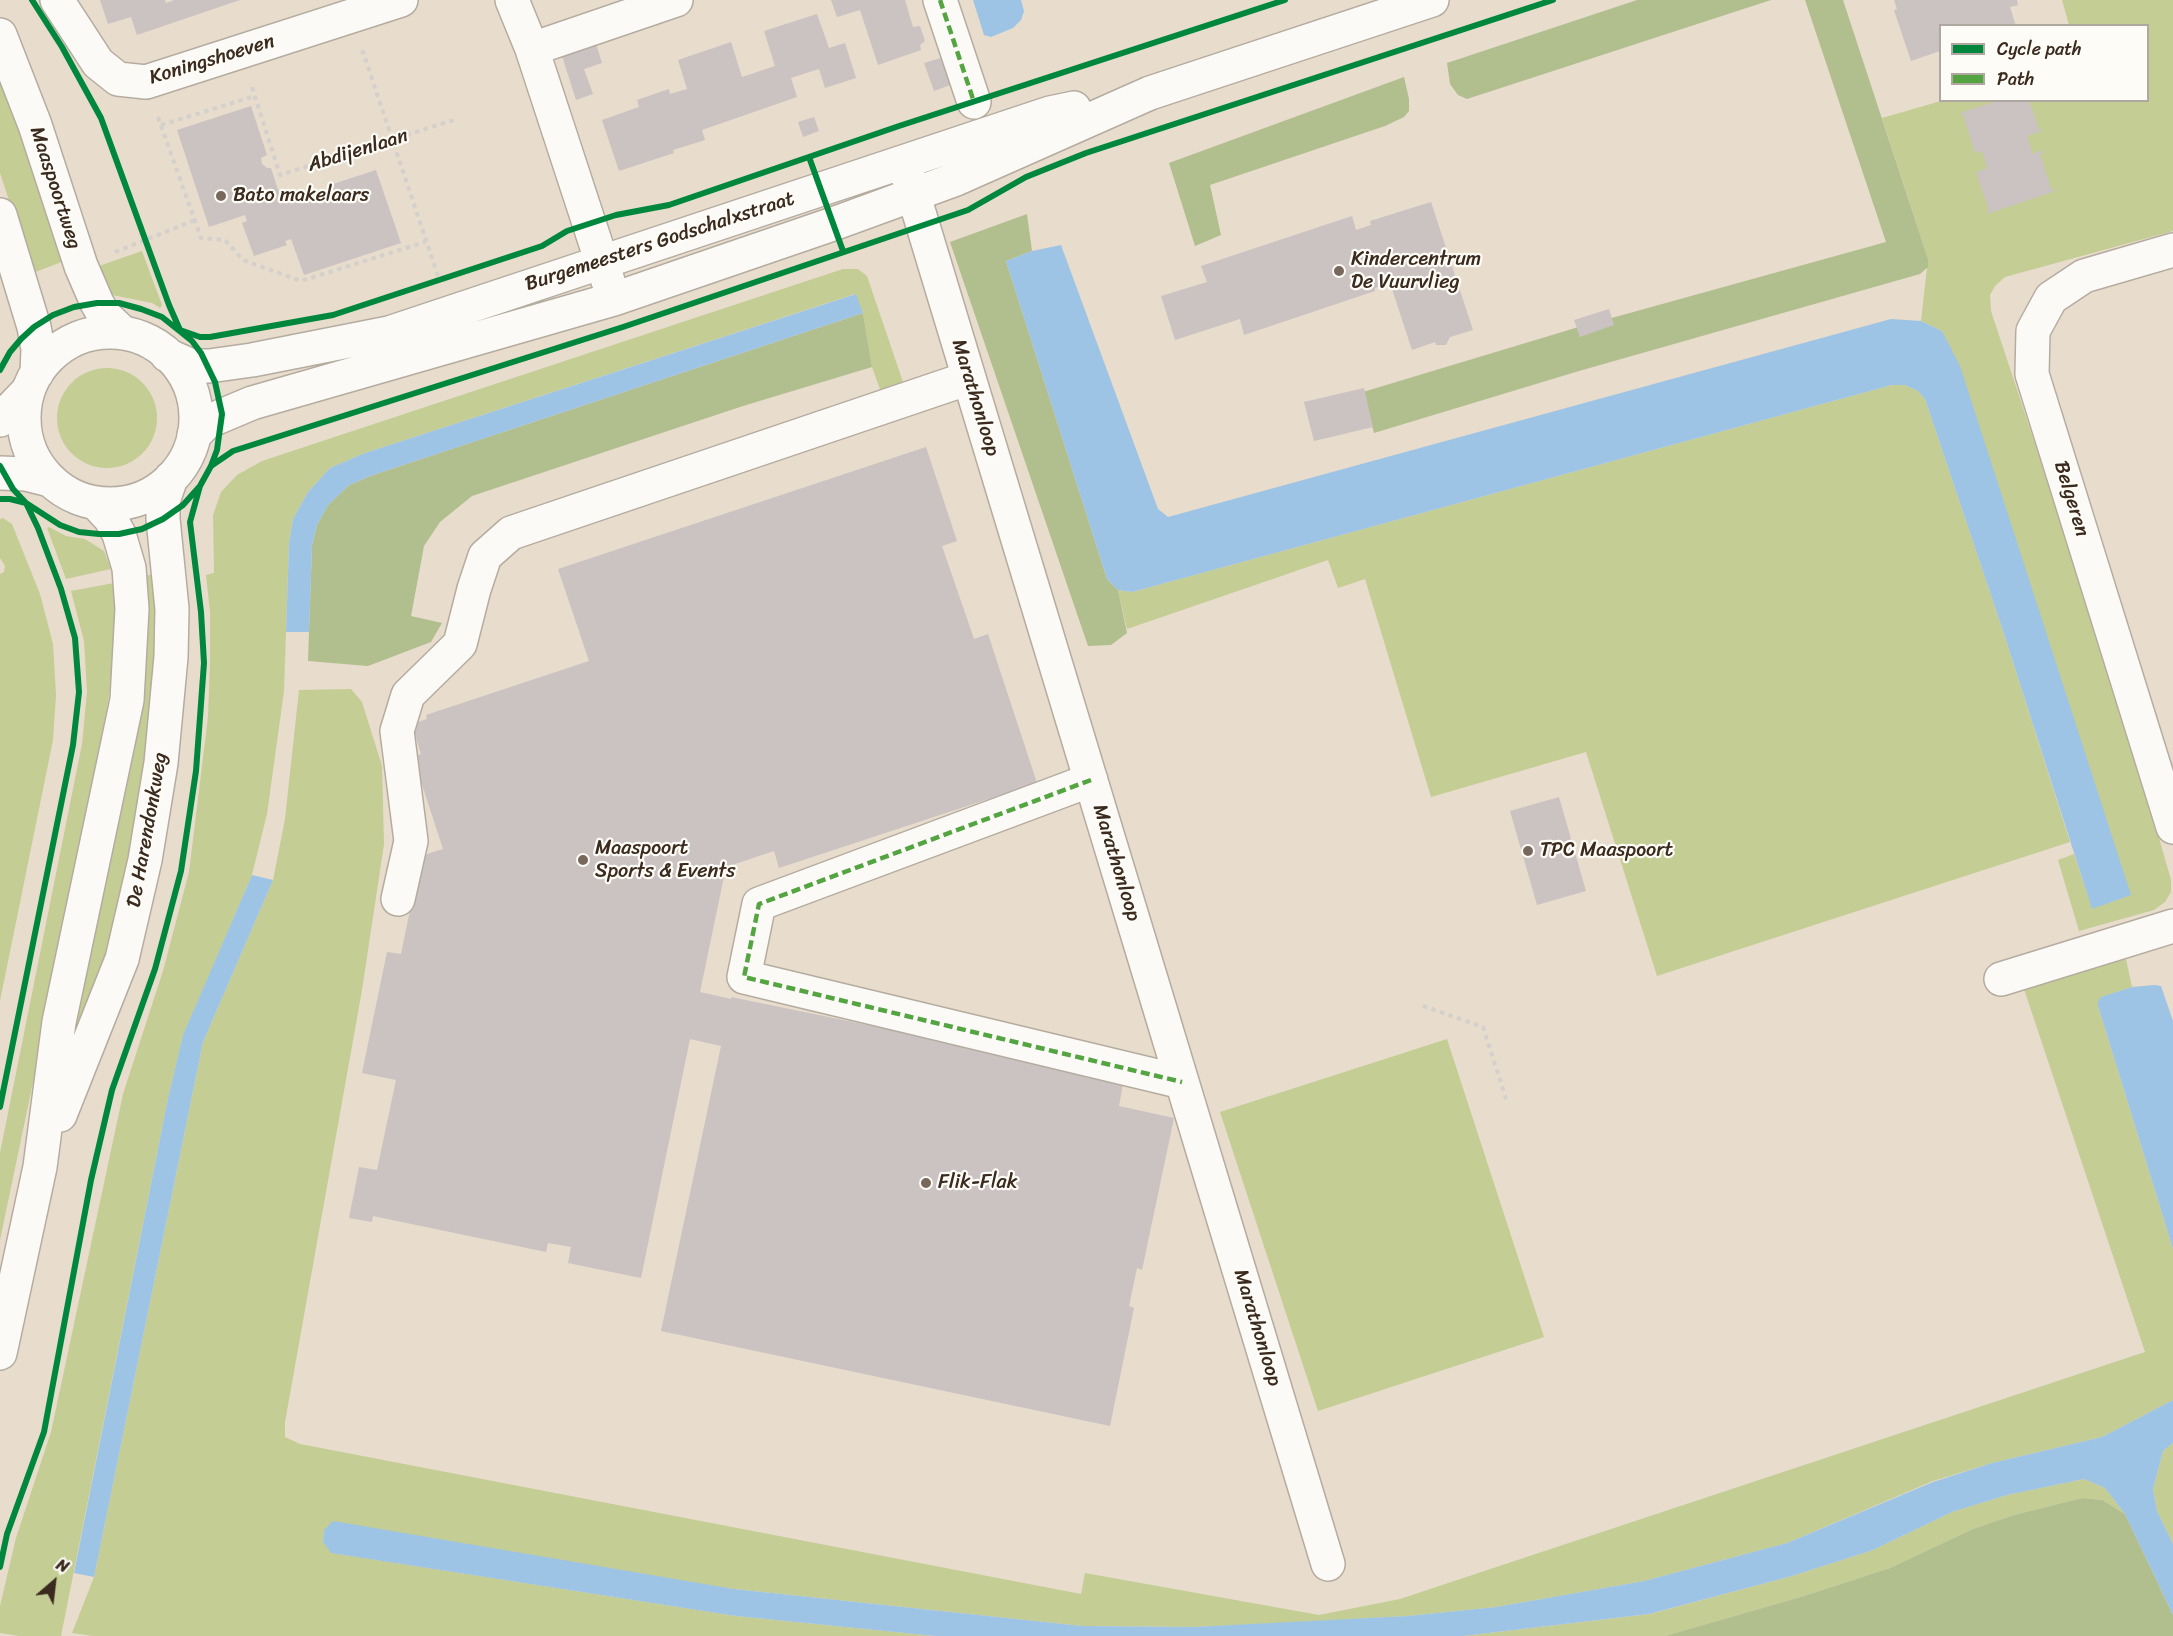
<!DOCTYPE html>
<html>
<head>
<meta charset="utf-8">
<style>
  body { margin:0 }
  #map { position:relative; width:2173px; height:1636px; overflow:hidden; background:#e8dccc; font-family:Sriracha,sans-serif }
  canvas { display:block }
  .legend { position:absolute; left:1939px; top:24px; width:210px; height:78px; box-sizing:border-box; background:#fdfcf7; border:2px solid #afa8a0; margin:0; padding:8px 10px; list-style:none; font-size:18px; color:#3b2a1e }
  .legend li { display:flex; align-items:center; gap:12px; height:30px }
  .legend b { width:30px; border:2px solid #afa8a0 }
  .north { position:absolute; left:24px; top:1552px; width:60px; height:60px; -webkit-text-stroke:4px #fdfcf7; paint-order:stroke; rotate:28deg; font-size:16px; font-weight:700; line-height:24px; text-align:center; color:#3b2a1e }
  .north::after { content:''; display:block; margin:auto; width:21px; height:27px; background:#3b2a1e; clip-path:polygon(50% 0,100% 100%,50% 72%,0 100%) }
</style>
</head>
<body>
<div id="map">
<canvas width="2173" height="1636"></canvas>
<ul class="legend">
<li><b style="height:8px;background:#00873e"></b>Cycle path</li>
<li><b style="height:8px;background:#54a441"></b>Path</li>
</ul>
<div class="north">N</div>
</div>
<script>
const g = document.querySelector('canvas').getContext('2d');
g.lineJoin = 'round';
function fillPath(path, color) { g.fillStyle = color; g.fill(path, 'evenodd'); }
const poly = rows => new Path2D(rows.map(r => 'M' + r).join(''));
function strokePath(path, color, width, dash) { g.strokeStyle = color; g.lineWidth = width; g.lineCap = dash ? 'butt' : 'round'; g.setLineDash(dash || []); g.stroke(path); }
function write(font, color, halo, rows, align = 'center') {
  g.font = font + ' Sriracha,sans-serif'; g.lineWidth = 4.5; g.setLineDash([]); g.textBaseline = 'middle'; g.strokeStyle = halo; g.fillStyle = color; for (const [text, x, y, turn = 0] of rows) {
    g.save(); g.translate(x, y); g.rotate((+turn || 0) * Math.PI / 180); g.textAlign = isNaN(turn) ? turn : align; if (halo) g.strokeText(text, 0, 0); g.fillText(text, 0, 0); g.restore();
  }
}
fillPath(poly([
  [2062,0,2173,0,2173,231,2005,277,1995,286,1990,295,1991,311,2120,701,2171,880,2171,892,2165,902,2154,910,2079,931,2058,860,2074,854,2092,908,2130,895,1942,331,1921,321,1928,259,1882,118,1941,101,2148,100,2148,26,2069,25],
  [0,75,22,127,64,261,33,273,0,173],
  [142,251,162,305,160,308,152,303,112,295,108,291,99,266],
  [843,269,858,269,867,276,904,385,881,392,872,367,863,313,855,294,365,453,330,468,308,492,293,519,289,543,284,691,267,814,252,875,183,1036,168,1098,61,1636,19,1636,0,1633,0,1606,16,1538,51,1432,123,1094,163,971,189,872,208,717,210,664,210,612,206,575,214,573,213,515,221,492,237,475,262,461],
  '57 418a50 50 0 1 1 100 0a50 50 0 1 1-100 0Z',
  [1892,385,1905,385,1918,391,1925,399,2003,631,2070,842,1657,976,1586,752,1431,797,1365,579,1338,588,1328,560,1127,629,1118,590,1132,592],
  [3,518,12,524,40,594,53,644,56,695,53,740,0,1001,0,574,4,572,5,566,0,558,0,519],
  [49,527,66,536,85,539,96,546,104,551,111,569,66,579,47,528],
  [156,574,156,655,146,760,131,853,108,954,79,1028,76,1028,73,1026,143,576],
  [114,583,115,644,109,696,86,829,0,1240,0,1153,82,744,87,692,84,641,71,591],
  [351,689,362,702,382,766,384,844,362,990,285,1422,285,1437,300,1444,1081,1594,1085,1573,1319,1615,1400,1599,2145,1352,2024,989,2126,959,2132,987,2102,997,2098,1006,2173,1249,2173,1400,2102,1437,1992,1463,1933,1481,1787,1543,1644,1581,1496,1607,1408,1616,1309,1622,1193,1627,1082,1626,734,1589,324,1530,323,1542,332,1553,736,1616,935,1636,93,1636,72,1633,94,1577,203,1042,273,880,285,819,299,690],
  [1447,1039,1544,1337,1318,1411,1220,1112],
  [2173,1443,2173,1544,2157,1511,2153,1489,2163,1451],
  [2084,1479,2105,1488,2125,1514,2102,1500,2082,1498,2014,1515,1973,1529,1890,1568,1804,1596,1665,1636,1463,1636,1650,1614,1792,1576,1873,1550,1952,1512,2007,1495]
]), '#c3cd94');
fillPath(poly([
  [1637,0,1771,0,1467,99,1458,95,1450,84,1447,63],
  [1805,0,1843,0,1928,259,1928,267,1920,274,1579,371,1374,433,1363,392,1572,329,1886,242],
  [1404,77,1409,99,1409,111,1404,117,1385,126,1210,185,1221,235,1195,246,1169,163],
  [1027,214,1032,251,1006,261,1107,579,1118,590,1127,633,1111,645,1088,646,950,242],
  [863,313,872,367,743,406,472,496,440,522,424,546,411,616,442,623,431,642,368,666,308,661,312,545,317,525,328,505,349,485,373,475],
  [2082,1498,2102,1500,2125,1514,2173,1615,2173,1636,1665,1636,1804,1596,1890,1568,1973,1529,2014,1515]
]), '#b1be8e');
fillPath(poly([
  [973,0,1021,0,1024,11,1021,20,1013,28,991,37,984,35],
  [1061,245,1158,509,1168,517,1891,319,1921,321,1942,331,1960,366,2131,895,2092,909,2003,631,1925,399,1918,391,1905,385,1892,385,1132,592,1118,590,1107,579,1006,261,1032,251],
  [856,294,863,313,373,475,349,485,328,505,317,525,312,545,309,632,286,632,289,543,293,519,308,492,330,468,365,453],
  [252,875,273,880,203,1042,94,1577,74,1573,168,1098,183,1035],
  [2155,985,2161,986,2173,1021,2173,1249,2098,1006,2098,1002,2101,997,2132,987],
  [2173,1400,2173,1443,2163,1451,2153,1489,2157,1511,2173,1544,2173,1615,2125,1514,2105,1488,2084,1479,2007,1495,1952,1512,1873,1550,1792,1576,1649,1614,1463,1636,935,1636,736,1616,331,1553,323,1542,324,1530,333,1521,734,1589,1082,1626,1193,1627,1408,1616,1496,1607,1644,1581,1787,1543,1933,1482,1992,1463,2102,1437]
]), '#9ec4e5');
fillPath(poly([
  [100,0,165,0,166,3,174,0,240,0,137,35,131,17,108,24],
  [831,0,905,0,913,27,920,26,925,41,920,45,921,50,878,65,860,10,837,17],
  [1894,0,2017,0,2018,5,2010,7,2016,26,1940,26,1940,51,1911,61,1894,10,1897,9],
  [817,14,829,48,845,43,856,78,825,88,819,69,791,78,797,97,702,130,705,140,673,150,674,153,619,171,602,120,639,107,637,100,669,89,670,94,687,89,678,60,731,42,742,77,775,66,764,31],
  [596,44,602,63,584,69,593,94,576,100,562,56],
  [944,57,953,84,934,91,924,63],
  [2000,100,2029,100,2039,130,2041,129,2042,131,2027,136,2033,154,2042,150,2043,153,2040,154,2051,189,2054,189,2055,191,1987,214,1986,212,1989,211,1976,172,1987,168,1982,151,1975,153,1963,115,1960,113],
  [251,106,267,155,261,158,262,164,267,168,271,168,278,190,281,189,292,194,293,197,315,190,316,193,322,195,329,192,327,186,376,170,401,243,304,275,291,239,285,241,287,245,254,256,242,223,247,221,245,215,209,227,177,130],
  [814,117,819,131,803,137,798,122],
  [1431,202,1473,330,1450,337,1446,345,1436,345,1435,342,1412,350,1390,283,1375,288,1375,291,1244,335,1240,319,1175,340,1161,296,1207,282,1201,266,1352,216,1356,230,1371,225,1370,221],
  [1609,309,1614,325,1580,337,1574,320],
  [1364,388,1373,427,1314,441,1304,402],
  [926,447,957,541,942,546,974,639,988,634,1037,783,779,868,774,851,726,867,700,992,731,999,731,997,887,1029,888,1022,918,1028,917,1035,1124,1078,1119,1106,1174,1118,1142,1270,1137,1268,1129,1306,1134,1308,1110,1426,661,1331,721,1046,690,1039,641,1278,568,1263,571,1247,548,1243,546,1252,373,1216,372,1222,349,1218,359,1167,377,1170,396,1080,362,1073,387,952,401,954,421,856,443,849,413,757,421,754,412,724,427,719,426,715,589,661,558,569],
  [1559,797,1586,891,1537,905,1510,811]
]), '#cbc2c2');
const minor = poly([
  [57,0,98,63,118,79,146,82,401,0],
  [512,0,532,49,608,281],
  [940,0,974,102],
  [532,49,676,0],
  [904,163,1328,1564],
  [2173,250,2084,276,2051,298,2033,331,2032,374,2173,827],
  [167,355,192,366,209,366,252,360,389,333,1050,113,1074,108],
  [0,420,27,392],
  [194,435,207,422,252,403,614,299,833,224,956,179,1150,93,1432,0],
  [0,473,26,474,50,480],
  [1091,780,759,904,744,977,1182,1082],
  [398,899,411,841,397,731,408,695,460,644,474,589,485,556,511,533,969,378],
  [2001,979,2173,926]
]);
const major = poly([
  [0,35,35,125,81,266,97,303,104,315,123,333],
  [0,215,34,327,38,349,37,373],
  '24 418a86 86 0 1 1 172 0a86 86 0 1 1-172 0Z',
  [60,1115,122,959,145,860,161,763,171,657,172,609,163,519,163,501,171,478],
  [0,1353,40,1167,59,1022,127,700,132,609,129,568,119,534,110,518,96,503]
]);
strokePath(minor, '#b5aca0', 36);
strokePath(major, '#b5aca0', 36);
strokePath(poly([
  [361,53,363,52,438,276],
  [252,87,280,175,457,119],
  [158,117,201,238,225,240,243,260,301,281,425,242],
  [161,125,255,96],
  [115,252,195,220],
  [1423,1006,1483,1027,1507,1102]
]), '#d4d0cb', 4, [4.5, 4.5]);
strokePath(minor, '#fcfaf7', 33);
strokePath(major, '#fcfaf7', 33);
strokePath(poly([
  [940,0,974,102],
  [1091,780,759,904,744,977,1182,1082]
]), '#54a441', 4.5, [9, 4.5]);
strokePath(poly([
  [32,0,62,47,101,118,169,305,180,330,200,337,210,337,333,315,542,246,567,231,616,215,669,205,899,126,1285,0],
  [809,157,843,251],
  [0,370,10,352,21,339,34,327,53,315,74,307,97,303,119,303,141,309,162,317,192,341,201,353,215,382,222,414,217,450,211,466,200,486,183,505,163,519,142,529,119,534,99,534,79,532,60,525,26,503,13,489,0,466],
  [211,466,233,451,623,327,968,210,1026,177,1086,153,1553,0],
  [0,499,10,499,26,503,38,528,61,589,75,638,79,692,73,745,0,1107],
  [0,1567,7,1534,44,1432,91,1180,112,1090,155,969,181,871,196,771,204,663,201,612,190,522,200,486]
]), '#00873e', 6);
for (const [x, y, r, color] of [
  [221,196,6,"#78685b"],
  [1339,271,6,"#78685b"],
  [1528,851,6,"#78685b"],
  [583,860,6,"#78685b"],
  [926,1183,6,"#78685b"]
]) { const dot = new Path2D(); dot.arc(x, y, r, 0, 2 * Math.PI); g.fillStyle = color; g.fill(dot); strokePath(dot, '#fdfcf7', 2); }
write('20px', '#3b2a1e', '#fdfcf7', [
  ["Koningshoeven",212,60,-17],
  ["Abdijenlaan",358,151,-17],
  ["Maaspoortweg",55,188,72],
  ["Burgemeesters Godschalxstraat",660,242,-18],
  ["Marathonloop",975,398,73],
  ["Belgeren",2071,499,73],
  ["De Harendonkweg",148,830,-80],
  ["Marathonloop",1116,863,73],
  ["Marathonloop",1257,1328,73]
]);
write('20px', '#3b2a1e', '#fdfcf7', [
  ["Bato makelaars",233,196],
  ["Kindercentrum",1351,260],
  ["De Vuurvlieg",1351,283],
  ["Maaspoort",595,849],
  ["Sports & Events",595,872],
  ["TPC Maaspoort",1540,851],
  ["Flik-Flak",938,1183]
], 'left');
</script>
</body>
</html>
